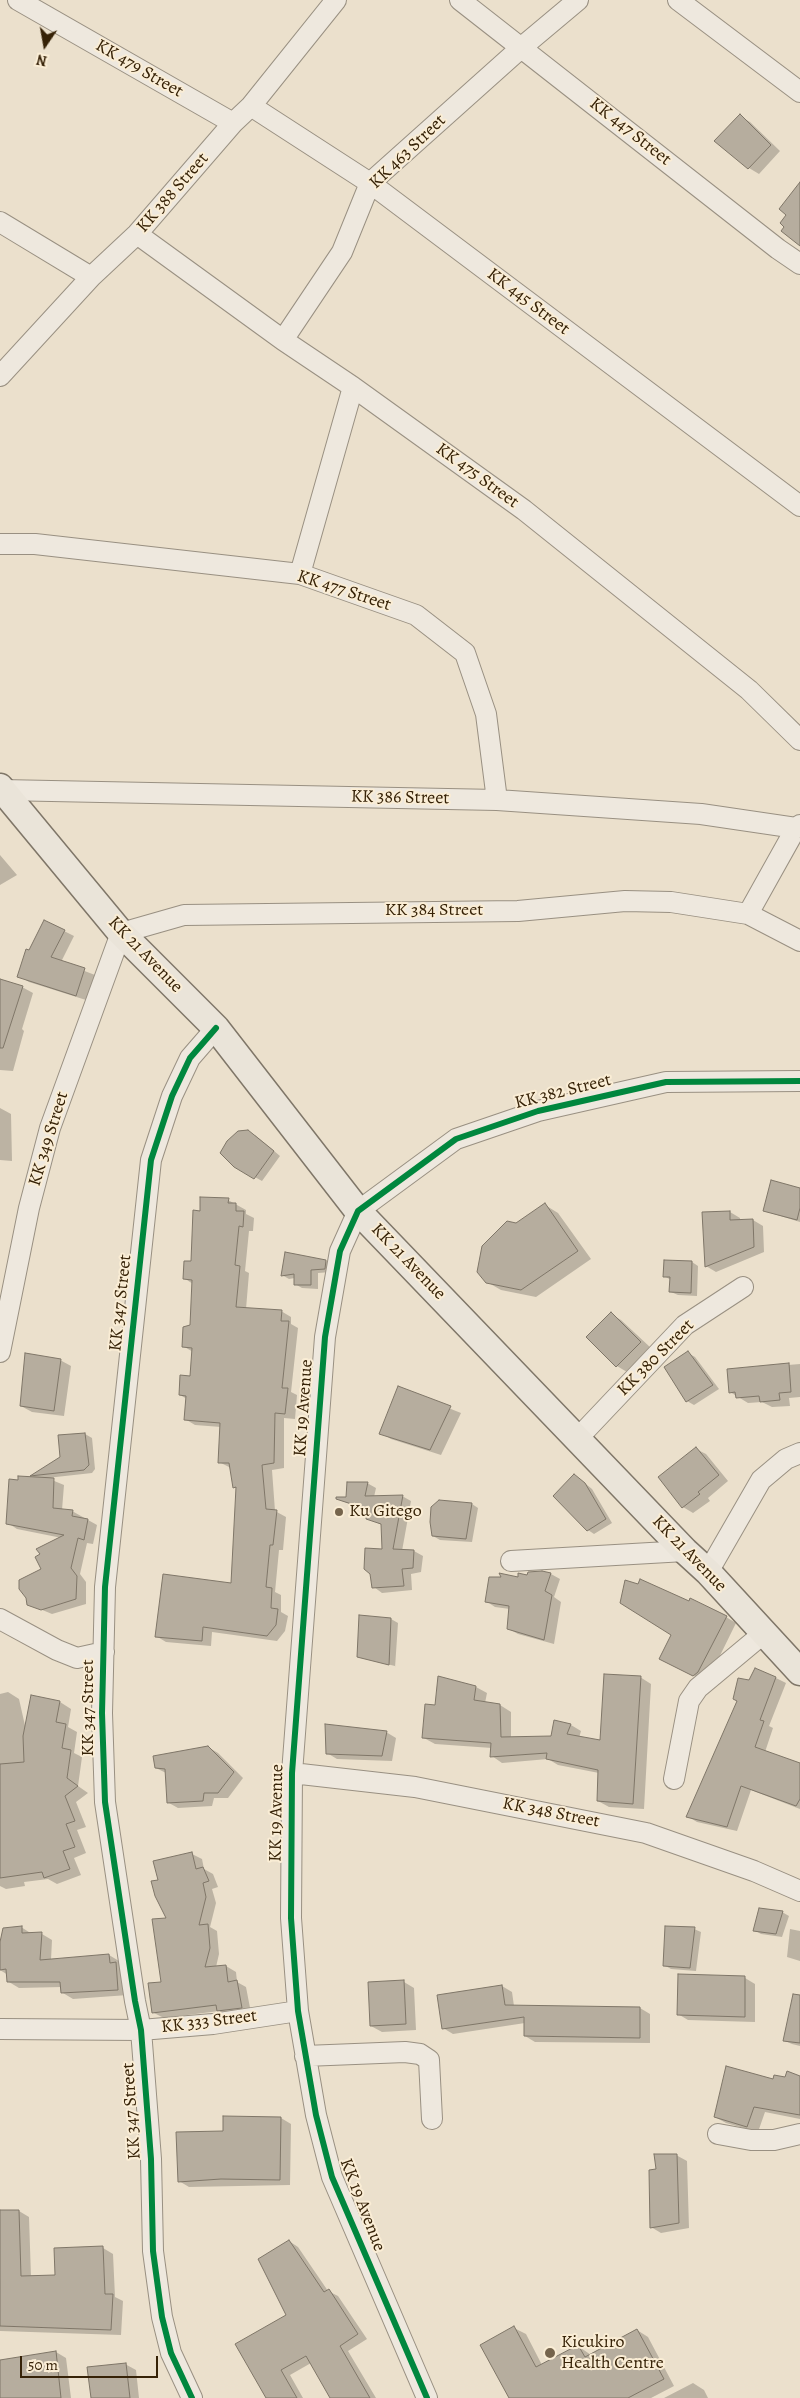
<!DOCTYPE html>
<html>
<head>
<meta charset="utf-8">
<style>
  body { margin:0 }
  #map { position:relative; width:800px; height:2398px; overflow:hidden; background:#ebe0cc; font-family:Alegreya,serif }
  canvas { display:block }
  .north { position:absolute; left:20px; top:20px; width:50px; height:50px; -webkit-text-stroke:4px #faedd5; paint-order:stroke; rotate:192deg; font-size:14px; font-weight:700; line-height:20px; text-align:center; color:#362207 }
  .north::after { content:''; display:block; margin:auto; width:18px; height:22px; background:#362207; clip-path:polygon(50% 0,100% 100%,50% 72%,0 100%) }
  .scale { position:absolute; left:20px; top:2356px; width:138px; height:22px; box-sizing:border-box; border:2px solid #362207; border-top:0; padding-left:6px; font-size:15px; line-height:18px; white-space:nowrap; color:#362207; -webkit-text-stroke:4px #faedd5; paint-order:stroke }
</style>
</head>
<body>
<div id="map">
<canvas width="800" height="2398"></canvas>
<div class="north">N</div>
<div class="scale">50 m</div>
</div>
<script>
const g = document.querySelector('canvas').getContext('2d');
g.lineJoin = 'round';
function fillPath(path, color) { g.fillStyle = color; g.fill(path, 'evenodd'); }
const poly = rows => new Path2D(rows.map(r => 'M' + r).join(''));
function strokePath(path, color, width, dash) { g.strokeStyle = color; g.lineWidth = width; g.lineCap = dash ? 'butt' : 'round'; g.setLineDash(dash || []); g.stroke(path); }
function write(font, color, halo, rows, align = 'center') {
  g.font = font + ' Alegreya,serif'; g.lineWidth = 4; g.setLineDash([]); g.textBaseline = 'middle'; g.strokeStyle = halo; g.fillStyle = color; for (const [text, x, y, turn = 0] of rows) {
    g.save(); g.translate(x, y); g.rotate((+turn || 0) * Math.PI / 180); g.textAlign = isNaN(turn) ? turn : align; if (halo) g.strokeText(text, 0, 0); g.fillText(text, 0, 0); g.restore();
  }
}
fillPath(poly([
  [740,116,750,122,780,151,759,174,749,168],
  [0,855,17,875,0,885],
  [64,931,74,936,61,962,95,975,86,1000,29,982,19,976,29,952],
  [0,980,22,987,33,993,22,1029,24,1031,13,1071,0,1070],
  [0,1108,11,1114,12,1161,0,1160],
  [255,1135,280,1156,262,1181,235,1166],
  [800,1189,800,1222,764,1211],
  [228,1200,246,1210,246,1214,254,1218,253,1231,249,1231,245,1271,249,1273,246,1309,281,1311,291,1317,291,1324,298,1328,291,1392,297,1395,295,1419,284,1418,284,1468,272,1470,275,1511,286,1517,283,1550,279,1550,275,1592,281,1595,281,1612,288,1616,285,1631,277,1641,212,1632,211,1646,166,1642,156,1636,232,1584,238,1489,234,1487,231,1468,219,1462,221,1427,195,1425,185,1419,187,1399,180,1395,191,1377,193,1352,183,1346,191,1326,193,1284,184,1278,192,1263,201,1212],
  [545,1205,558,1213,591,1259,536,1297,501,1290,487,1282,516,1225],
  [730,1212,740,1218,740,1221,753,1220,763,1226,764,1252,716,1272,706,1266],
  [286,1254,326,1261,333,1265,331,1272,318,1273,318,1289,302,1288,295,1284,295,1278,289,1279,282,1275],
  [692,1262,698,1266,697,1296,678,1295,671,1292,671,1280,664,1276],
  [611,1314,621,1320,651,1348,627,1372,617,1366,588,1337],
  [688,1353,695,1357,719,1389,694,1405,687,1401],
  [60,1360,71,1366,64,1416,32,1412,21,1406],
  [800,1364,800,1397,789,1398,790,1406,772,1407,762,1402,748,1403,730,1392,728,1370],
  [398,1388,461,1413,441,1455,391,1439,381,1433],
  [85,1434,92,1438,95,1469,92,1473,47,1478,64,1485,62,1510,72,1511,97,1525,93,1544,87,1543,80,1574,86,1582,86,1604,52,1614,28,1604,43,1569,62,1538,17,1529,8,1523,19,1481,38,1479,32,1476,61,1458,59,1436],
  [696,1449,706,1454,728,1481,708,1498,710,1501,693,1513,683,1507,659,1478],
  [581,1480,592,1489,612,1523,594,1534,588,1530],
  [367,1483,376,1488,374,1497,402,1496,411,1501,402,1551,414,1551,423,1556,421,1572,411,1574,412,1590,382,1593,374,1587,383,1550,382,1525,367,1518,368,1511,337,1499,347,1498],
  [472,1504,478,1508,472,1542,440,1540,433,1536],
  [529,1573,551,1574,560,1579,554,1597,561,1602,554,1644,518,1634,509,1629,510,1609,495,1607,486,1601,519,1579,528,1576],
  [360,1617,391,1619,398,1623,395,1668,395,1666,358,1657],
  [726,1617,736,1623,709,1678,705,1681,671,1664],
  [640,1677,651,1684,644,1809,609,1807,598,1801,599,1773,558,1765,548,1759,502,1763,492,1756,492,1748,435,1744,424,1738,436,1706,476,1687,487,1693,485,1703,500,1705,511,1712,511,1738,552,1737,555,1722,571,1725,581,1731,579,1738,601,1742],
  [776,1678,786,1683,769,1726,773,1728,765,1752,800,1765,800,1809,751,1790,737,1831,697,1822,687,1816,750,1681],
  [8,1692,19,1699,26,1730,32,1697,60,1702,71,1709,68,1727,77,1732,74,1753,82,1757,78,1786,88,1793,76,1802,86,1827,77,1830,86,1853,74,1858,81,1875,57,1884,48,1879,24,1882,25,1886,6,1889,0,1886,0,1694],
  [386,1732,396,1738,392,1761,337,1759,327,1753],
  [208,1747,218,1753,243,1778,228,1798,214,1798,212,1806,178,1808,169,1803,166,1773,156,1768],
  [192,1854,202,1859,204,1869,213,1874,218,1887,212,1889,216,1903,210,1927,217,1931,219,1954,216,1967,226,1966,236,1972,237,1982,246,1987,251,2013,228,2016,219,2011,164,2018,154,2013,163,1983,168,1919,159,1881],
  [782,1912,789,1916,782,1937,761,1934,754,1930],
  [21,1927,32,1934,42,1934,52,1940,51,1960,109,1955,119,1961,128,1995,73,1999,63,1993,62,1987,19,1988,9,1982,8,1975,0,1970,0,1944],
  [694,1929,701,1932,696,1971,671,1969,664,1965],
  [790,1929,800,1931,800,1961,787,1957],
  [679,1976,745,1978,755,1984,755,2022,688,2020,678,2014],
  [404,1982,414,1988,416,2030,382,2032,371,2026],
  [502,1986,512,1992,514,2006,640,2008,650,2014,650,2043,535,2042,525,2036,525,2023,453,2034,443,2028],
  [800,2016,800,2046,792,2044,785,2041],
  [800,2077,800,2119,765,2112,758,2132,726,2123,715,2117,774,2080],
  [281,2118,291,2124,290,2185,189,2187,179,2181],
  [676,2155,687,2161,689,2228,661,2233,651,2227,657,2170],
  [0,2211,19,2211,29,2217,31,2277,56,2276,103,2248,113,2254,115,2297,123,2301,121,2335,0,2331],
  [289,2241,298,2247,328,2291,338,2296,367,2339,348,2351,376,2398,332,2398,311,2363,290,2375,303,2398,267,2398,287,2316],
  [514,2328,526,2334,542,2365,578,2346,591,2355,637,2330,648,2337,674,2386,651,2398,511,2398],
  [56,2352,66,2358,71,2398,0,2398,0,2362],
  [125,2364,136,2370,139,2398,92,2398],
  [693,2383,704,2390,708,2398,664,2398]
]), '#0003');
const building = poly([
  [740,114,771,145,748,169,714,141,740,114],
  [800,182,800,246,781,231,784,227,780,223,786,215,779,209,800,182],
  [44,920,65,930,51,957,85,968,76,996,17,977,26,949,29,950,44,920],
  [0,979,23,986,3,1048,0,1048,0,979],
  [248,1130,274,1151,254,1179,234,1167,220,1153,227,1141,238,1131,248,1130],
  [771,1180,800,1188,800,1208,797,1220,763,1211,771,1180],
  [200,1197,229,1198,228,1203,236,1203,236,1211,244,1211,243,1227,239,1226,235,1265,240,1266,236,1307,282,1310,281,1321,289,1321,282,1388,288,1388,285,1414,275,1413,274,1463,262,1465,266,1509,277,1510,273,1545,270,1545,266,1587,272,1588,271,1608,278,1609,276,1625,267,1636,203,1627,202,1641,155,1637,163,1574,231,1583,236,1487,233,1488,229,1463,218,1463,220,1423,184,1420,186,1396,179,1395,180,1375,190,1376,192,1348,182,1347,183,1327,190,1325,192,1280,183,1279,184,1261,191,1261,193,1210,200,1211,200,1197],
  [545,1203,578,1251,521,1290,486,1283,477,1272,482,1246,507,1221,516,1223,545,1203],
  [730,1211,730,1220,753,1219,754,1247,705,1267,702,1212,730,1211],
  [285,1252,326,1260,325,1269,311,1270,311,1285,294,1285,294,1274,281,1276,285,1252],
  [664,1260,692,1261,691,1293,669,1292,670,1277,663,1277,664,1260],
  [611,1312,641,1342,616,1367,586,1337,611,1312],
  [688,1351,713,1385,686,1402,664,1367,688,1351],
  [25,1353,61,1359,54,1411,20,1406,25,1353],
  [789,1363,791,1392,779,1393,780,1400,760,1402,759,1396,736,1398,735,1392,729,1393,727,1369,789,1363],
  [398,1386,451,1406,430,1450,379,1434,398,1386],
  [85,1433,89,1465,84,1470,30,1476,60,1457,58,1435,85,1433],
  [696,1447,719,1475,698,1492,700,1494,682,1508,658,1477,696,1447],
  [574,1474,585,1483,606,1519,587,1531,553,1496,574,1474],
  [18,1476,54,1478,53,1508,73,1510,72,1516,88,1519,84,1540,78,1538,71,1568,77,1576,76,1599,41,1610,27,1605,26,1598,19,1589,19,1580,41,1569,35,1557,40,1554,36,1549,64,1535,6,1524,9,1479,18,1480,18,1476],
  [347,1482,368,1482,365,1496,403,1495,393,1549,414,1550,413,1568,402,1569,404,1586,372,1588,370,1574,364,1569,365,1548,382,1549,381,1524,366,1519,367,1509,336,1499,336,1497,346,1497,347,1482],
  [439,1500,472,1503,466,1539,432,1536,430,1522,431,1507,439,1500],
  [542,1571,551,1573,545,1591,552,1595,544,1640,507,1629,509,1606,485,1602,489,1577,501,1577,499,1573,518,1577,518,1573,527,1575,528,1572,542,1571],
  [640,1579,689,1601,690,1598,727,1616,698,1672,693,1676,659,1659,671,1635,620,1603,625,1580,638,1584,640,1579],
  [359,1615,391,1618,389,1665,357,1657,359,1615],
  [755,1668,776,1677,760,1720,764,1721,755,1747,800,1763,800,1799,796,1806,741,1786,727,1827,686,1817,737,1701,733,1699,738,1678,749,1680,755,1668],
  [604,1674,641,1676,633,1804,597,1801,598,1770,546,1759,547,1753,490,1757,491,1743,422,1738,425,1704,435,1705,438,1676,476,1686,474,1700,500,1704,501,1737,551,1736,554,1720,571,1724,567,1734,600,1740,604,1674],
  [31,1695,60,1701,56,1722,66,1724,62,1748,71,1750,67,1778,78,1786,65,1796,75,1821,66,1824,75,1847,63,1851,70,1869,44,1878,42,1872,0,1878,0,1764,24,1762,23,1736,31,1695],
  [325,1724,387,1731,382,1756,326,1754,325,1724],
  [208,1746,234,1772,218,1793,204,1793,203,1801,167,1803,165,1769,155,1768,153,1756,208,1746],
  [192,1852,196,1869,203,1867,209,1881,203,1883,206,1897,199,1925,208,1924,210,1948,205,1967,226,1965,228,1982,237,1980,242,2008,217,2011,216,2005,152,2013,148,1983,161,1982,152,1919,166,1918,155,1896,151,1881,158,1880,153,1861,192,1852],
  [759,1908,783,1911,776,1934,753,1931,759,1908],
  [22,1926,22,1933,42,1932,40,1960,109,1954,110,1963,116,1962,118,1990,61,1993,60,1982,7,1982,6,1969,0,1970,0,1942,3,1928,22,1926],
  [665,1926,695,1927,690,1968,663,1966,665,1926],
  [678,1974,745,1976,745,2017,677,2015,678,1974],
  [404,1980,406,2024,370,2026,368,1982,404,1980],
  [502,1985,505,2005,640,2007,640,2038,524,2036,524,2017,442,2029,437,1995,502,1985],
  [793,1994,800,1995,800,2043,783,2041,793,1994],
  [726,2066,773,2079,774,2075,785,2077,787,2071,800,2076,800,2115,754,2107,747,2127,714,2117,726,2066],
  [223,2116,281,2117,280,2180,221,2179,178,2182,176,2132,223,2131,223,2116],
  [654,2154,677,2154,679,2223,650,2228,649,2170,656,2169,654,2154],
  [0,2210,19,2210,21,2276,55,2275,54,2248,103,2246,105,2294,113,2294,111,2330,0,2326,0,2210],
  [289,2240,324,2292,329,2289,358,2334,340,2346,370,2398,330,2398,306,2356,281,2370,297,2398,266,2398,235,2344,286,2315,258,2259,289,2240],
  [514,2326,536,2367,578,2345,585,2357,637,2329,664,2379,628,2398,509,2398,480,2345,514,2326],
  [56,2351,61,2398,0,2398,0,2360,56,2351],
  [126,2363,130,2398,91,2398,87,2367,126,2363]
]);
fillPath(building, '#b6ad9e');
strokePath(building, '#7f7668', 1);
const minor = poly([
  [18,0,233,123],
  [460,0,778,249,800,264],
  [678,0,800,92],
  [251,106,370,183,800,506],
  [0,222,91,277],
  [137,234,283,340,353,387,524,510,749,690,800,740],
  [283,340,342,252,370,183,522,47,578,0],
  [0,376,91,277,137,234,233,123,251,106,336,0],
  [0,544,35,544,300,574,416,615,465,653,486,714,497,800],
  [300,574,353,387],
  [2,790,497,800,701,814,796,828],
  [800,825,796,828,748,914,800,941],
  [0,1352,29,1208,50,1128,121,933,184,915,518,911,625,901,671,902,748,914],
  [578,1438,685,1325,743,1287],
  [511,1561,685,1551],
  [708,1572,761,1480,786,1459,800,1453],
  [0,1619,57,1650,77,1658,104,1652],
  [292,1773,415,1787,646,1833,754,1871,800,1891],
  [674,1779,689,1701,698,1688,764,1633],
  [0,2029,141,2030,213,2024,298,2011],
  [305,2056,405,2052,420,2054,429,2060,432,2119],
  [718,2134,751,2140,774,2140,800,2134],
  [192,2398,171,2353,162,2317,153,2251,151,2159,141,2030,135,2001,105,1802,102,1713,105,1587,151,1160,172,1096,190,1058,216,1028],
  [427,2398,332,2177,316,2115,298,2011,291,1918,292,1773,325,1337,340,1251,358,1211,456,1139,538,1111,666,1082,800,1081]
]);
const major = poly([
  [0,787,121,933,216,1028,358,1211,685,1551,708,1572,800,1672]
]);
strokePath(minor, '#999082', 22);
strokePath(major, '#7f7668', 29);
strokePath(minor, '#eee8de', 20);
strokePath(major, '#eae4d9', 26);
strokePath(poly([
  [192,2398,171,2353,162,2317,153,2251,151,2159,141,2030,135,2001,105,1802,102,1713,105,1587,151,1160,172,1096,190,1058,216,1028],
  [427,2398,332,2177,316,2115,298,2011,291,1918,292,1773,325,1337,340,1251,358,1211,456,1139,538,1111,666,1082,800,1081]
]), '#00873e', 6);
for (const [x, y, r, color] of [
  [339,1512,5,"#75644c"],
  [550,2353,6,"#75644c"]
]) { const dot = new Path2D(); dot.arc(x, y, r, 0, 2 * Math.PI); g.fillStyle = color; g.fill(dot); strokePath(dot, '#faedd5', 2); }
write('18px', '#362207', '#faedd5', [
  ["KK 479 Street",139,69,30],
  ["KK 447 Street",630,132,38],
  ["KK 463 Street",408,152,-44],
  ["KK 388 Street",173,193,-49],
  ["KK 445 Street",528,302,37],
  ["KK 475 Street",477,476,36],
  ["KK 477 Street",344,591,18],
  ["KK 386 Street",400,798,1],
  ["KK 384 Street",434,911],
  ["KK 21 Avenue",145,955,46],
  ["KK 382 Street",563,1092,-14],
  ["KK 349 Street",49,1139,-73],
  ["KK 21 Avenue",408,1262,46],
  ["KK 347 Street",121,1303,-84],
  ["KK 380 Street",656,1358,-45],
  ["KK 19 Avenue",304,1408,-86],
  ["KK 21 Avenue",689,1554,46],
  ["KK 347 Street",89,1708,-90],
  ["KK 19 Avenue",277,1813,-89],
  ["KK 348 Street",551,1813,11],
  ["KK 333 Street",209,2022,-7],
  ["KK 347 Street",132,2111,-94],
  ["KK 19 Avenue",362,2205,69]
]);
write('18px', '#362207', '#faedd5', [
  ["Ku Gitego",349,1512],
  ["Kicukiro",561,2343],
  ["Health Centre",561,2364]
], 'left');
</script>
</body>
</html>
